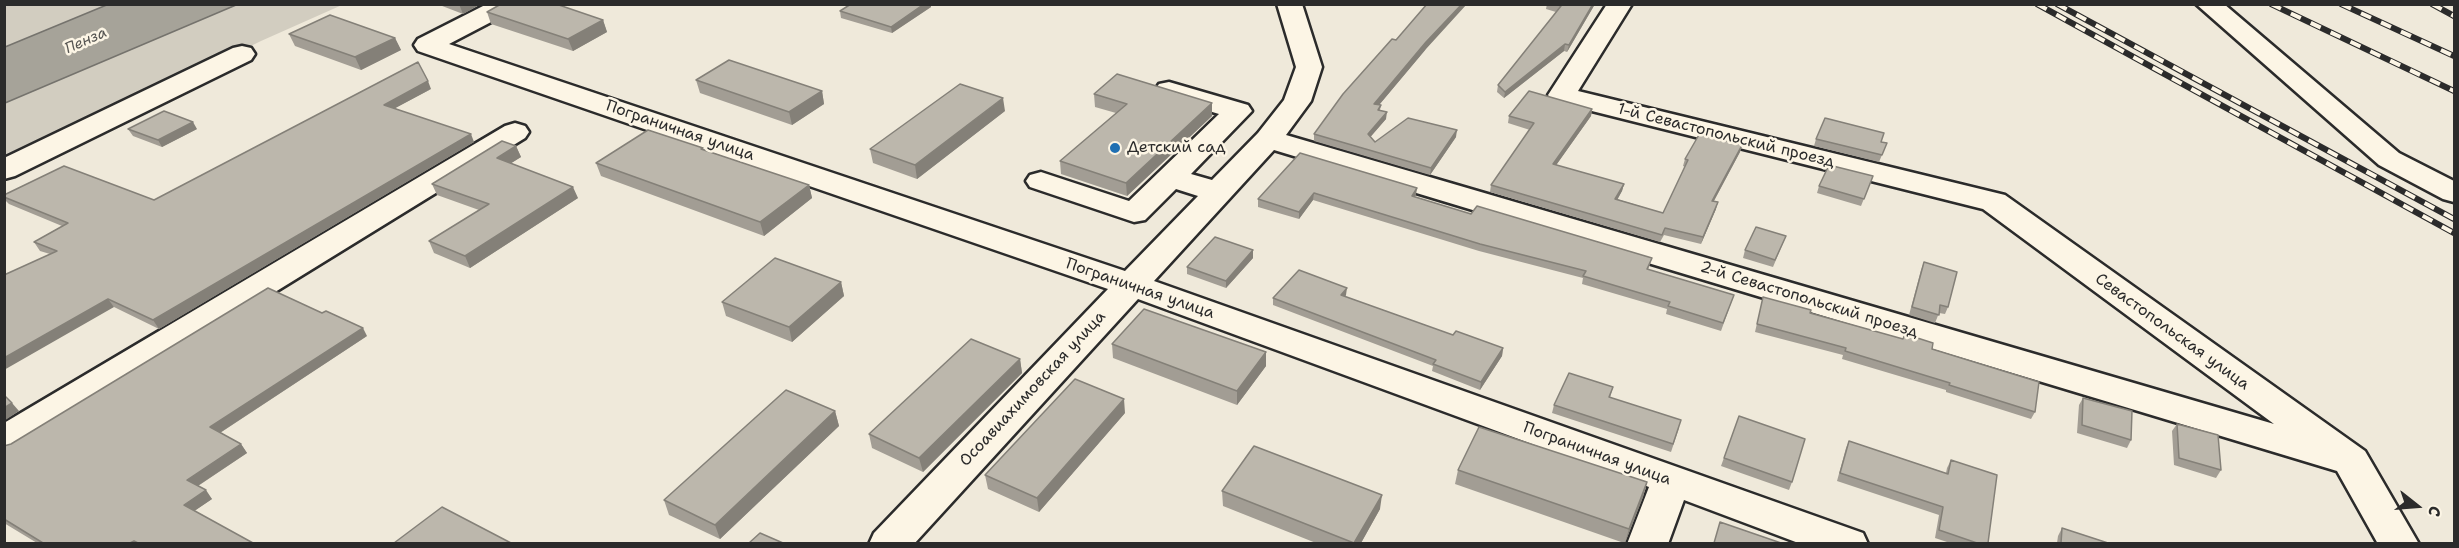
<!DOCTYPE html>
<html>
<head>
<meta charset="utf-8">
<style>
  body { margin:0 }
  #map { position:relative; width:2459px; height:548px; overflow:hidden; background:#efe9da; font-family:"Shantell Sans",sans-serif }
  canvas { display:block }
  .frame { position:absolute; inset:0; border:6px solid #2b2b2b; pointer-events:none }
  .north { position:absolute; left:2387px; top:476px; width:60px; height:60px; -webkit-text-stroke:4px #fcf5e5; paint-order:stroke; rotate:107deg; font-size:16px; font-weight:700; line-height:24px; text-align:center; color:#2b2b2b }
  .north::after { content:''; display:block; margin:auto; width:21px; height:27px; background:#2b2b2b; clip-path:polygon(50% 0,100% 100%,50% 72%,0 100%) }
</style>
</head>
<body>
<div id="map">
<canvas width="2459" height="548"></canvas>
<div class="frame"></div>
<div class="north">С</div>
</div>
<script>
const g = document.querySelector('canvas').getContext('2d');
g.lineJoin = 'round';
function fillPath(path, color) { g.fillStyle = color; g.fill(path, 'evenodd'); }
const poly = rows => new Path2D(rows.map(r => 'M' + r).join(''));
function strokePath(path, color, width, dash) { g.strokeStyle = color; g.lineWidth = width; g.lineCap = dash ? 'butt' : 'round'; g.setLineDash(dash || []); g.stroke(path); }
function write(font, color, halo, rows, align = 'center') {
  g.font = font + ' "Shantell Sans",sans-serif'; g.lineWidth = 5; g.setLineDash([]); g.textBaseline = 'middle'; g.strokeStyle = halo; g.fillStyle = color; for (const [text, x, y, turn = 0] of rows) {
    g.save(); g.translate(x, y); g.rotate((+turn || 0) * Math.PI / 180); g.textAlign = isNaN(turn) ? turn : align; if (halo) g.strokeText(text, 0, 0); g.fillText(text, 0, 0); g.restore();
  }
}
fillPath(poly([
  [5,5,109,5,5,47],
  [236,5,342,5,261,41,5,166,4,103]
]), '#d2cdc0');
const water = poly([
  [109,4,236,5,5,103,5,47,109,4]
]);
fillPath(water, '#a6a399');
strokePath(water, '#75736d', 1.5);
const minor = poly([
  [487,4,519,4,516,9,449,44,1125,271,1198,196,1176,189,1145,220,1134,222,1030,187,1026,181,1030,175,1041,172,1129,201,1219,114,1159,96,1155,90,1159,84,1169,82,1248,105,1252,111,1191,174,1212,180,1258,133,1284,100,1296,67,1277,4,1302,4,1322,67,1311,101,1286,135,2274,424,1983,209,1552,101,1548,95,1607,4,1632,4,1578,91,2005,195,2365,451,2419,544,2378,544,2337,471,1274,150,1154,281,1863,533,1868,544,1801,544,1684,500,1668,544,1627,544,1649,487,1138,299,914,544,869,544,874,533,1108,289,418,51,414,45,418,39,487,4],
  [2196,4,2224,4,2399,153,2454,181,2454,202,2443,199,2379,165,2196,4],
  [242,46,251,48,255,54,251,60,15,176,4,179,4,158,233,48,242,46],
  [515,123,525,126,529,132,525,138,17,451,4,455,4,423,505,126,515,123]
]);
strokePath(minor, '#2b2b2b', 5);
fillPath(minor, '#fcf5e5');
const rail = poly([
  [2037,4,2454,233],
  [2057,4,2454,219],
  [2271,4,2454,91],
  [2341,4,2454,56],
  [2432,4,2454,16]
]);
strokePath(rail, '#2b2b2b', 6);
strokePath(rail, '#fcf5e5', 4, [11]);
fillPath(poly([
  [437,4,481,4,463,14],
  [1547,4,1595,4,1567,52,1564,51,1504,98,1497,92,1498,85,1556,12,1546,9],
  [931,7,892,33,841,18,840,11],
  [487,12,603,20,607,32,573,51,491,24],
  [289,34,395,38,401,50,361,70,295,46],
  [1426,49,1379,105,1381,105,1380,110,1386,119,1370,137,1375,142,1456,137,1430,175,1314,141,1314,134],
  [696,80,822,91,824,104,792,125,700,93],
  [431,89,395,108,474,142,159,329,114,307,50,254,40,251,34,242,62,226,9,204,4,199,4,195,154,200],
  [1094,94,1212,103,1212,116,1127,196,1061,174,1060,161,1116,113,1095,107],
  [1592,109,1591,116,1556,165,1624,184,1622,191,1617,199,1663,213,1685,167,1683,166,1685,159,1742,145,1740,152,1714,201,1716,209,1701,244,1664,235,1660,242,1490,192,1491,185,1530,130,1508,123,1509,116],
  [1005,111,917,179,873,163,870,149],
  [128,129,197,129,162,147,133,136],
  [1816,139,1881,142,1887,143,1879,162,1814,146],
  [516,146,521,157,511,163,578,198,470,268,434,253,429,241,479,210,437,195,432,184],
  [703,148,703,150,809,185,812,198,764,236,601,176,596,163],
  [1300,153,1416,195,1415,197,1471,214,1652,258,1648,270,1734,295,1721,331,1666,314,1667,309,1582,284,1583,278,1479,251,1313,200,1299,219,1258,207,1258,199],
  [1873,176,1861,206,1817,193,1819,186],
  [1786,236,1773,267,1743,258,1745,250],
  [1253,250,1253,258,1226,288,1187,274,1187,267],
  [1924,262,1948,307,1945,314,1939,313,1935,323,1909,315,1921,270],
  [841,282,844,296,792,342,726,316,722,302],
  [1346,295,1345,297,1453,335,1503,348,1502,356,1480,390,1432,371,1433,366,1273,305,1273,298],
  [1763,297,1810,313,1903,339,1905,334,1932,349,2035,412,2031,419,1946,392,1946,390,1842,359,1843,355,1755,332],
  [367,336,220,433,241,444,247,453,198,486,212,499,194,511,253,543,37,543,4,523,4,446],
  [1112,344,1266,352,1266,366,1237,405,1113,358],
  [1020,359,1022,373,923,472,872,448,869,434],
  [1613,387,1610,398,1679,428,1671,452,1552,413,1554,405],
  [2083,398,2131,440,2127,448,2077,433,2079,405],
  [835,411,839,426,720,539,669,515,664,500],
  [1125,413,1039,512,988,489,985,475],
  [1739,416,1792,482,1789,490,1721,466],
  [2177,424,2221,470,2216,478,2174,465,2172,431],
  [1849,441,1946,473,1947,468,1951,460,1988,543,1950,543,1935,538,1939,515,1837,481,1846,448],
  [1458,470,1647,482,1643,497,1625,543,1624,543,1455,484],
  [1222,491,1380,509,1361,543,1316,543,1223,506],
  [2062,528,2108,543,2057,543,2058,536]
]), '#a29d94');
fillPath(poly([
  [459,4,481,4,463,14],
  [924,4,931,4,931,7,892,33,891,27],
  [1462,4,1467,4,1426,49,1374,111,1374,104,1426,42],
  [1593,4,1595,4,1567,52,1569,45],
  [603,20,607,32,573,51,568,39],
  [395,38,401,50,361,70,355,57],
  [1565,44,1564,51,1504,98,1505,92],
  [428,81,431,89,388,112,384,105],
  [822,91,824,104,792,125,789,112],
  [1003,98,1005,111,917,179,915,165],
  [1212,103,1212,116,1127,196,1126,183],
  [1592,109,1591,116,1552,171,1553,164],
  [1387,112,1386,119,1367,141,1368,134],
  [193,122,197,129,162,147,158,140],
  [1457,130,1456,137,1430,175,1431,168],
  [471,134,474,142,159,329,153,320],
  [1742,145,1740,152,1710,208,1712,201],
  [516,146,521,157,502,169,497,158],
  [1624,184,1622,191,1614,206,1615,199],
  [809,185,812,198,764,236,760,222],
  [573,187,578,198,470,268,465,256],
  [1417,188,1416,195,1411,203,1412,196],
  [1314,193,1313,200,1299,219,1299,212],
  [1718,202,1716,209,1701,244,1703,237],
  [1253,250,1253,258,1226,288,1226,281],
  [841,282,844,296,792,342,789,327],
  [1347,288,1346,295,1340,303,1341,295],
  [108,299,114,307,4,370,4,358],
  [363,328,367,336,215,436,210,427],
  [1503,348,1502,356,1480,390,1481,382],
  [1266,352,1266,366,1237,405,1237,391],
  [1020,359,1022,373,923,472,919,458],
  [1124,399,1125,413,1039,512,1037,498],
  [12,403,19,411,4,421,4,408],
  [835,411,839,426,720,539,715,525],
  [241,444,247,453,193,489,187,480],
  [1647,482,1643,497,1625,543,1629,529],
  [206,490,212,499,190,514,184,505],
  [1382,495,1380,509,1361,543,1354,543]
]), '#848078');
const building = poly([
  [501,4,556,4,603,20,568,39,487,12,501,4],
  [851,4,924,4,891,27,840,11,851,4],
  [1427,4,1462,4,1426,42,1374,104,1381,105,1378,110,1387,112,1368,134,1375,142,1408,118,1457,130,1431,168,1314,134,1343,94,1392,39,1396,40,1427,4],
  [1555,4,1593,4,1569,45,1565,44,1505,92,1498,85,1561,6,1555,4],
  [330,15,395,38,355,57,289,34,330,15],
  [729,60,822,91,789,112,696,80,729,60],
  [418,62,428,81,384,105,471,134,153,320,108,299,4,358,4,275,57,251,34,242,68,223,4,197,4,195,64,166,154,200,418,62],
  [1117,74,1212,103,1126,183,1060,161,1127,104,1094,94,1117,74],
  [960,84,1003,98,915,165,870,149,960,84],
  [1529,91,1592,109,1553,164,1624,184,1615,199,1663,213,1688,160,1685,159,1700,133,1742,145,1712,201,1718,202,1703,237,1665,228,1662,235,1491,185,1534,123,1509,116,1529,91],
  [164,111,193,122,158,140,128,129,164,111],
  [1825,118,1884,133,1881,142,1887,143,1882,155,1816,139,1825,118],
  [648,130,703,148,701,149,809,185,760,222,596,163,648,130],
  [502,141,516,146,497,158,573,187,465,256,429,241,489,204,432,184,502,141],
  [1300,153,1417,188,1412,196,1471,214,1477,206,1652,258,1647,269,1734,295,1723,323,1668,306,1670,302,1583,276,1586,271,1480,244,1314,193,1299,212,1258,199,1300,153],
  [1829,165,1873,176,1864,199,1819,186,1829,165],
  [1756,227,1786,236,1775,260,1745,250,1756,227],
  [1215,237,1253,250,1226,281,1187,267,1215,237],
  [775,258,841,282,789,327,722,302,775,258],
  [1924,262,1957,272,1948,307,1940,305,1939,315,1912,307,1924,262],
  [1299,270,1347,288,1341,295,1453,335,1456,331,1503,348,1481,382,1433,364,1436,360,1273,298,1299,270],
  [268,288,322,313,326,311,363,328,210,427,241,444,187,480,206,490,184,505,253,543,138,543,134,541,130,543,43,543,4,519,4,446,11,444,268,288],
  [1763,297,1811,310,1810,313,1903,339,1905,334,1933,343,1932,349,2039,382,2035,412,1949,385,1950,383,1845,351,1846,348,1757,324,1763,297],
  [1144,309,1266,352,1237,391,1112,344,1144,309],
  [971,339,1020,359,919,458,869,434,971,339],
  [1569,373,1613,387,1609,397,1681,420,1673,444,1554,405,1569,373],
  [1075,379,1124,399,1037,498,985,475,1075,379],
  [786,390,835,411,715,525,664,500,786,390],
  [4,395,12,403,4,408,4,395],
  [2083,398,2132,411,2131,440,2082,425,2083,398],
  [1739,416,1805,439,1792,482,1724,458,1739,416],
  [2177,424,2218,435,2221,470,2179,458,2177,424],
  [1479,427,1647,482,1629,529,1458,470,1479,427],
  [1849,441,1948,474,1951,460,1997,475,1988,543,1977,543,1939,530,1943,507,1840,473,1849,441],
  [1254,446,1382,495,1354,543,1222,491,1254,446],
  [442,507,511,543,394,543,442,507],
  [1720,522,1781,543,1714,543,1720,522],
  [2062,528,2108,543,2061,543,2062,528],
  [760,533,783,543,749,543,760,533]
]);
fillPath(building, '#bcb7ac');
strokePath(building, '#848078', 1.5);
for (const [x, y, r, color] of [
  [1115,148,6,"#1f6fb2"]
]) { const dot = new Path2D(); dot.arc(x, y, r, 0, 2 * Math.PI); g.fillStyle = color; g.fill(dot); strokePath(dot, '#fcf5e5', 2); }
write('italic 15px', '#565552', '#fcf5e5', [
  ["Пенза",86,41,-24]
]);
write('16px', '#2b2b2b', '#fcf5e5', [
  ["Пограничная улица",680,131,19],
  ["1-й Севастопольский проезд",1726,136,14],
  ["Пограничная улица",1140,289,19],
  ["2-й Севастопольский проезд",1809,300,17],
  ["Севастопольская улица",2172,332,36],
  ["Осоавиахимовская улица",1033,389,-47],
  ["Пограничная улица",1597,454,20]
]);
write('16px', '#2b2b2b', '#fcf5e5', [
  ["Детский сад",1127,148]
], 'left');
</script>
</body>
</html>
